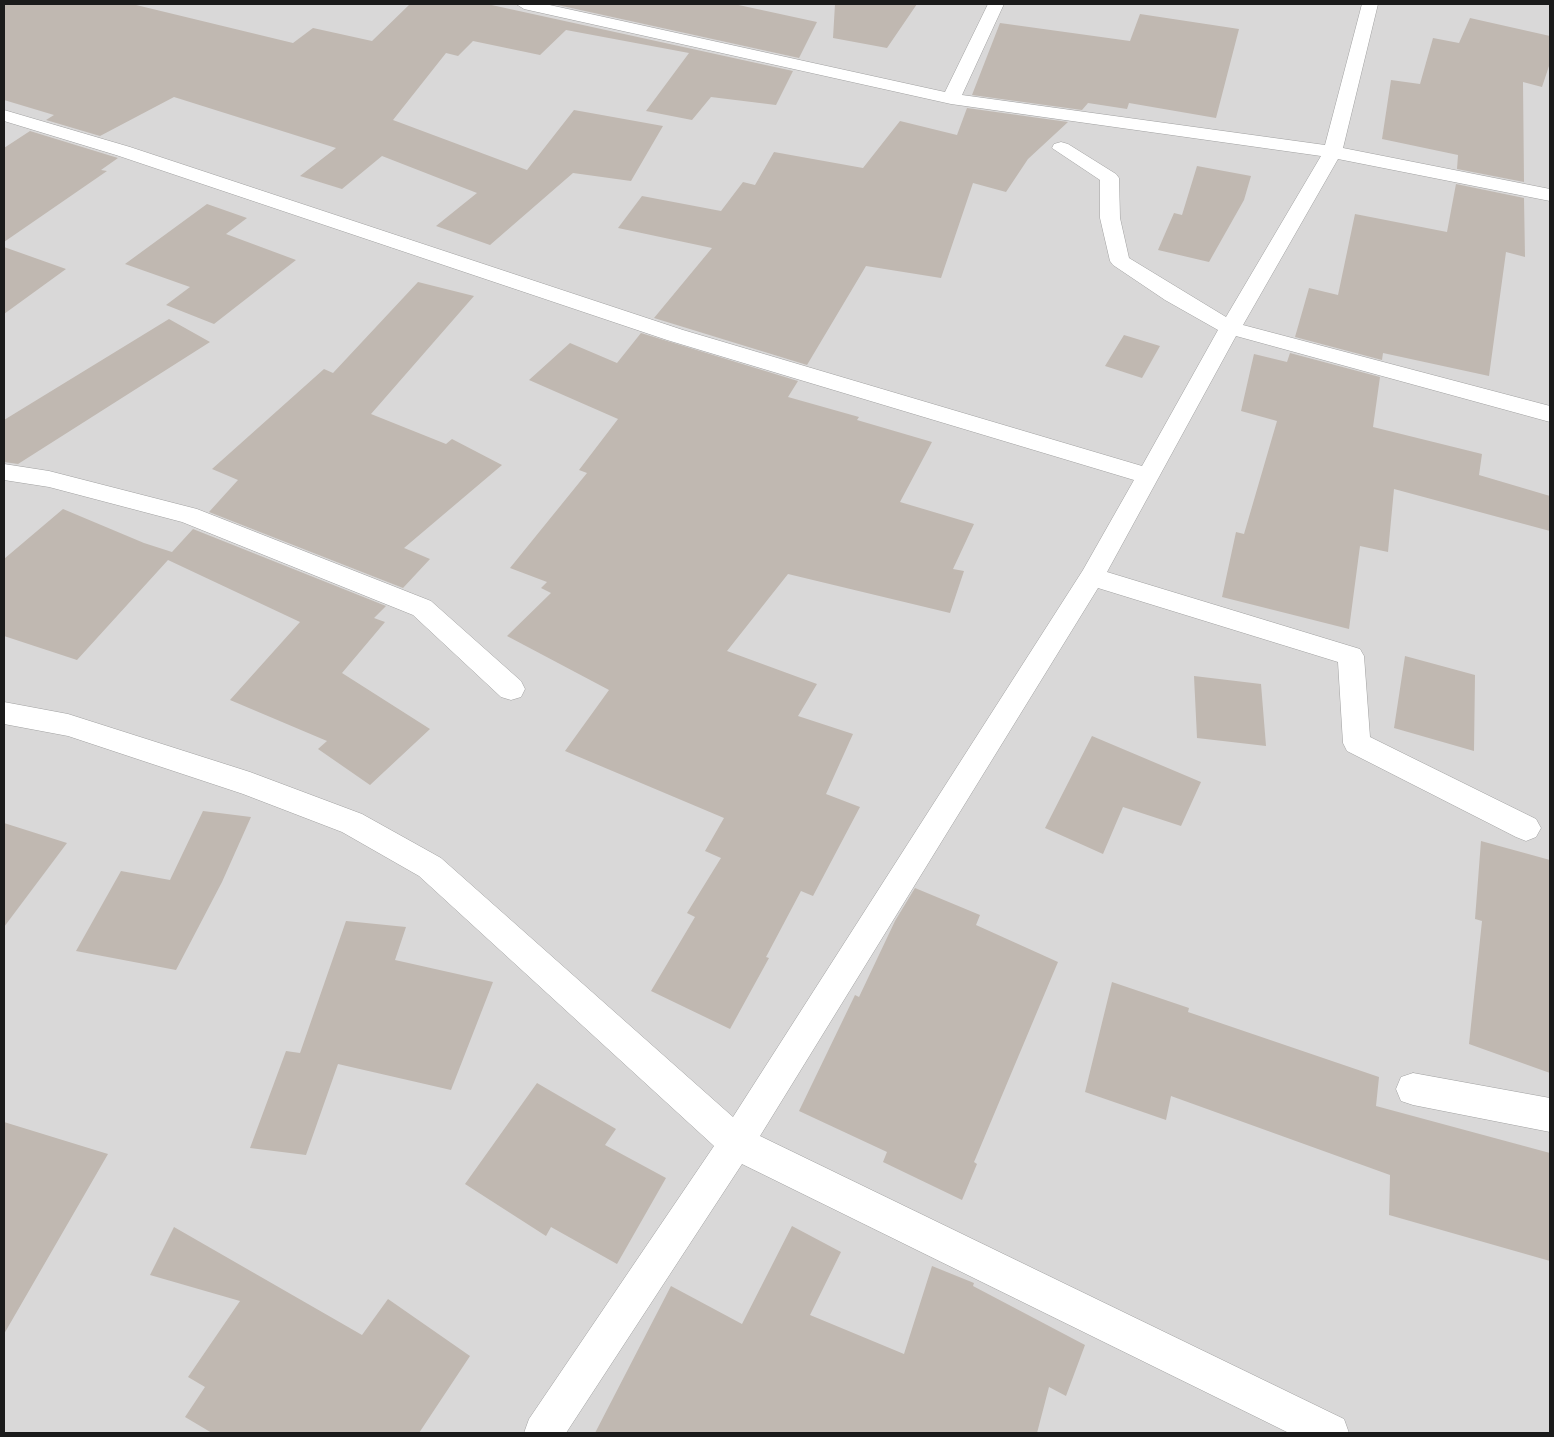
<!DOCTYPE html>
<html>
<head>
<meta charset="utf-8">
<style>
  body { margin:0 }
  #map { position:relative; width:1554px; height:1437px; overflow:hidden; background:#ece9e1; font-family:Overpass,sans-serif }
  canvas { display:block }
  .frame { position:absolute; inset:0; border:5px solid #1b1b1b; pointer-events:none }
</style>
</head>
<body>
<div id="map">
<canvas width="1554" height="1437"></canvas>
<div class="frame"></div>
</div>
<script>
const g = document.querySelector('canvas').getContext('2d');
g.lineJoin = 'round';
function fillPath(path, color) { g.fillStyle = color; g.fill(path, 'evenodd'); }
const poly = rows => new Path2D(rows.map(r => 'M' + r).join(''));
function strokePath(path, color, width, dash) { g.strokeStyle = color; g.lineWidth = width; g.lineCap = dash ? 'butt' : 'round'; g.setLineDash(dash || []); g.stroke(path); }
fillPath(poly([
  [4,4,1550,4,1550,1433,4,1433]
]), '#d9d8d8');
fillPath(poly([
  [4,4,132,4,293,43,313,28,372,41,410,4,487,4,793,71,776,105,711,97,692,120,646,111,689,53,566,30,540,55,473,41,458,56,446,53,393,120,527,170,574,110,663,126,631,181,573,173,490,245,436,226,477,193,382,156,342,189,300,176,336,148,174,97,100,136,46,120,54,115,4,100],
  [553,4,734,4,817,22,799,58],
  [835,4,917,4,887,48,833,38],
  [1140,14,1239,29,1216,118,1129,103,1127,109,1088,103,1082,110,972,95,1000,23,1130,41],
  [1470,18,1550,36,1550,63,1542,87,1523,82,1524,182,1457,169,1458,155,1382,139,1391,80,1420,84,1433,38,1459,43],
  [967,108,1068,122,1028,159,1006,192,973,183,941,278,866,266,807,365,654,318,712,248,618,228,642,196,721,211,743,182,755,185,774,152,863,168,900,121,957,135],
  [30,131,118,158,101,170,107,171,4,242,4,148],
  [1197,166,1251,176,1244,200,1209,262,1158,250,1174,213,1182,215],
  [1456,184,1524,198,1525,257,1506,252,1489,376,1383,353,1382,360,1295,337,1309,288,1338,295,1355,214,1447,232],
  [207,204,247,218,226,234,296,260,214,324,166,305,190,287,125,264],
  [4,247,66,269,4,314],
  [418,282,474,296,371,414,446,444,452,439,502,465,404,548,430,559,403,588,209,512,238,480,212,469,324,369,333,373],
  [169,319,210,342,18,464,4,462,4,420],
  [641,333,798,381,788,397,859,417,857,420,932,442,900,502,974,524,953,569,964,571,950,613,788,574,727,651,817,684,798,716,853,734,826,794,860,807,813,896,801,891,766,957,769,958,730,1029,651,991,695,917,687,913,721,858,705,851,724,818,565,751,609,690,507,636,551,593,541,588,547,582,510,568,587,473,579,470,618,419,529,380,570,343,617,363],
  [1124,335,1160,346,1142,378,1105,366],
  [1290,353,1380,377,1373,427,1482,454,1479,475,1550,496,1550,531,1394,489,1388,552,1360,546,1349,629,1222,597,1236,532,1244,534,1277,421,1241,411,1254,354,1287,362],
  [63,509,144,543,172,552,193,529,386,606,374,618,385,622,342,673,430,729,370,785,318,749,327,741,230,700,300,622,168,560,77,660,4,636,4,559],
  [1405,656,1475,675,1474,751,1394,728],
  [1194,676,1261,684,1266,746,1197,738],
  [1092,736,1201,782,1181,826,1123,807,1103,854,1045,828],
  [203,811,251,817,222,882,176,970,76,951,121,871,170,880],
  [4,823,67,843,4,927],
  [1481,841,1550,860,1550,1073,1469,1044,1482,921,1475,919],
  [915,888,980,915,976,925,1058,962,974,1162,977,1164,962,1200,883,1162,887,1152,799,1111,855,995,859,997,895,921],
  [346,921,406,927,395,960,493,982,451,1090,338,1064,306,1155,250,1148,286,1051,300,1053],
  [1112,982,1189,1008,1188,1012,1379,1077,1376,1106,1550,1153,1550,1261,1389,1215,1390,1175,1171,1096,1166,1120,1085,1092],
  [537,1083,616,1129,605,1145,666,1178,617,1264,551,1227,546,1236,465,1184],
  [4,1122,108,1154,4,1334],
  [792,1226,841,1252,810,1315,904,1354,932,1266,974,1283,973,1286,1085,1345,1066,1396,1049,1387,1037,1433,595,1433,671,1286,742,1324],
  [174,1227,362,1335,388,1299,470,1356,419,1433,212,1433,185,1417,205,1387,188,1377,240,1301,150,1275]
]), '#c0b8b1');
const street = poly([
  [516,4,545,4,945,92,988,4,1004,4,962,95,1325,145,1362,4,1378,4,1343,148,1550,189,1550,201,1338,159,1243,325,1550,406,1550,422,1236,336,1107,572,1360,649,1364,656,1370,737,1536,819,1541,828,1536,837,1526,841,1516,837,1347,751,1343,743,1338,662,1098,588,760,1136,1344,1419,1349,1433,1289,1433,742,1164,566,1433,524,1433,529,1419,714,1146,419,876,342,832,243,794,68,736,4,724,4,702,68,714,250,772,362,814,441,858,733,1117,1083,570,1134,480,667,340,116,155,4,121,4,110,130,147,683,330,1142,466,1218,330,1165,300,1113,265,1110,261,1100,218,1100,180,1052,148,1054,144,1061,142,1068,144,1116,174,1119,178,1120,218,1129,258,1226,317,1321,156,951,104,524,9,516,4],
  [4,464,49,471,197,509,431,601,521,681,525,689,521,697,511,700,501,697,413,615,182,522,49,487,4,480,4,464],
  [1413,1073,1550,1098,1550,1132,1413,1105,1401,1101,1396,1089,1401,1077,1413,1073]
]);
strokePath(street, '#a2a2a2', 1);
fillPath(street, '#fff');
</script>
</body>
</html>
